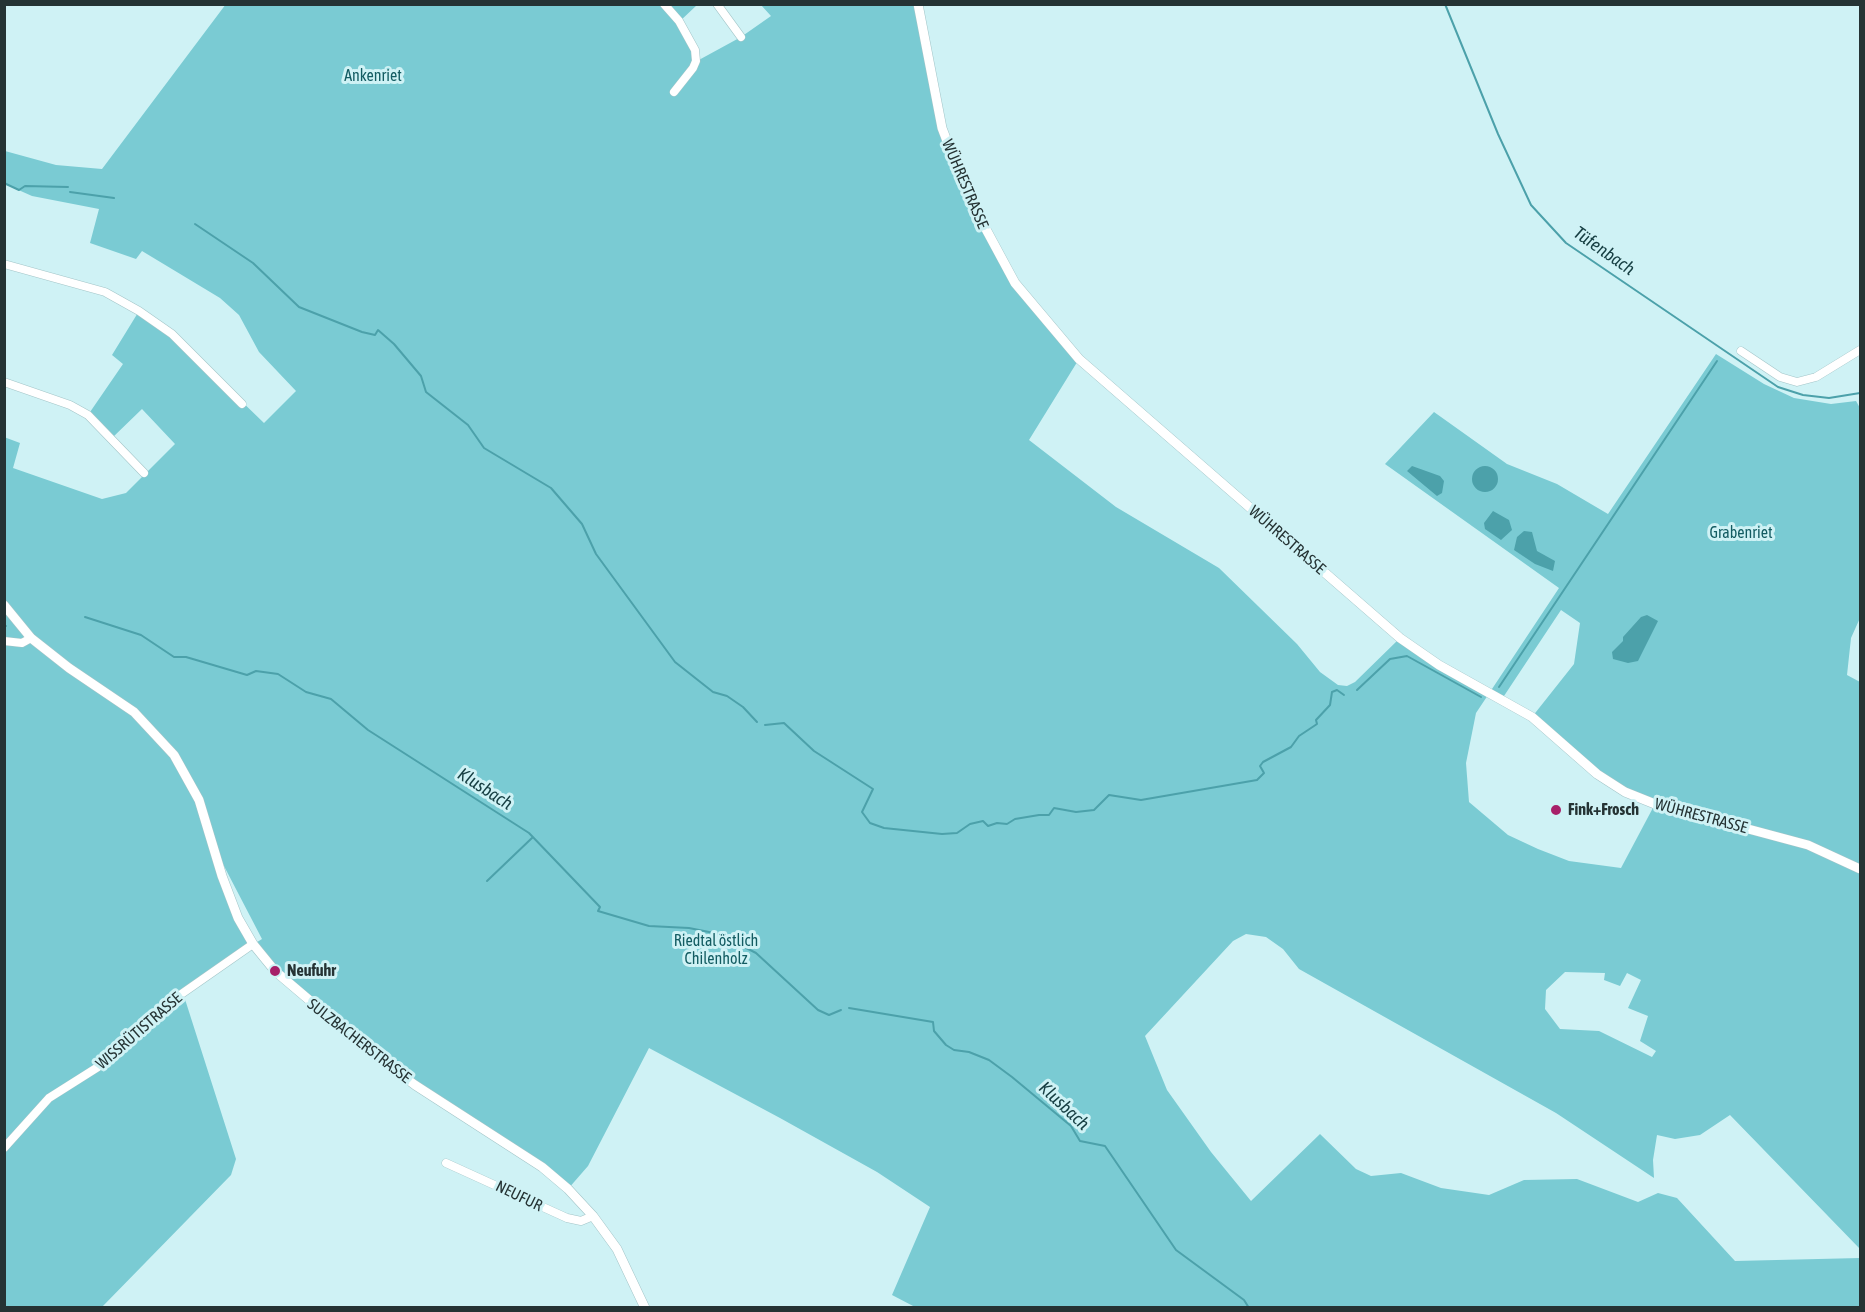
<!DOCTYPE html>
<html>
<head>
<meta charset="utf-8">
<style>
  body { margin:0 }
  #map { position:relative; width:1865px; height:1312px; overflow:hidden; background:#cff2f5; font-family:"Asap Condensed",sans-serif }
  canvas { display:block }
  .frame { position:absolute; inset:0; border:6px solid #253334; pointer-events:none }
</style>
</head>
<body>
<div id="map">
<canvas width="1865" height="1312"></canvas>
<div class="frame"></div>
</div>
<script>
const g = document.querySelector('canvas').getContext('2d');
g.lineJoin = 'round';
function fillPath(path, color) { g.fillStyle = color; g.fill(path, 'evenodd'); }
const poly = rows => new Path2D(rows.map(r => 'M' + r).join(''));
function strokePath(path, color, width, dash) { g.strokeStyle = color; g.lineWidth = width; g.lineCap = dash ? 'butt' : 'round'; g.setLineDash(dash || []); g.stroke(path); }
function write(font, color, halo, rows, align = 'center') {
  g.font = font + ' "Asap Condensed",sans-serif'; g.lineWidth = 6; g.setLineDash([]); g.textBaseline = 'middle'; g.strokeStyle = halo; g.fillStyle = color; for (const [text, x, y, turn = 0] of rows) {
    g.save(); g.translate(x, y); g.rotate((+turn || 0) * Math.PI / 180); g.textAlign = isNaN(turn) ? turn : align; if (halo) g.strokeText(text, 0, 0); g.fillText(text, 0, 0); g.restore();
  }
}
fillPath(poly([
  [226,4,697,5,679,22,697,61,741,37,771,16,761,5,918,5,952,158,1015,283,1079,359,1029,440,1116,507,1219,568,1297,644,1320,672,1338,685,1347,686,1355,682,1400,638,1490,692,1559,588,1385,464,1434,412,1507,464,1557,484,1608,514,1716,354,1764,384,1794,398,1831,404,1856,401,1860,408,1860,618,1851,638,1847,675,1860,682,1860,1249,1730,1115,1700,1135,1675,1139,1657,1135,1653,1160,1654,1178,1556,1113,1299,969,1283,949,1266,937,1246,934,1233,941,1145,1036,1167,1090,1211,1152,1251,1201,1320,1134,1356,1169,1371,1176,1401,1173,1441,1188,1489,1195,1524,1180,1577,1179,1638,1202,1658,1193,1677,1198,1735,1261,1860,1258,1860,1307,915,1307,892,1295,930,1207,877,1172,780,1118,649,1048,588,1166,568,1189,415,1085,319,1010,253,944,183,993,236,1159,231,1175,102,1307,5,1307,4,437,20,443,13,468,102,499,126,493,175,444,142,409,112,438,88,415,123,364,112,355,139,311,172,334,264,423,296,391,259,352,239,315,220,298,142,251,136,259,90,243,99,209,32,196,5,184,5,151,56,165,102,169],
  [1561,610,1580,623,1574,664,1532,717,1625,792,1655,804,1621,868,1569,861,1538,849,1508,835,1469,802,1466,763,1476,713,1490,692,1502,699],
  [212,843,262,939,254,944,253,944],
  [1565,972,1605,973,1604,980,1620,986,1627,973,1641,980,1628,1008,1648,1016,1640,1041,1656,1051,1652,1057,1599,1031,1560,1029,1545,1009,1546,990]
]), '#7acbd3');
fillPath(poly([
  '1472 479a13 13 0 1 1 26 0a13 13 0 1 1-26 0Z',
  [1412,466,1440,476,1444,481,1442,493,1437,496,1407,471],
  [1493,511,1509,520,1512,530,1501,540,1485,529,1484,523],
  [1524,531,1532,532,1537,551,1555,561,1553,571,1535,564,1514,550,1517,537],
  [1647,615,1658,621,1638,661,1628,663,1613,659,1612,652,1623,641,1623,637,1641,617]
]), '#4ca1aa');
strokePath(poly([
  [1445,4,1498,134,1531,205,1566,243,1778,387,1803,395,1829,398,1860,393],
  [4,183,19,190,25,186,68,187],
  [70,192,114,198],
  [195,224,253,263,299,307,362,332,375,335,378,330,394,344,421,376,426,392,468,425,484,448,551,488,582,524,596,554,675,662,713,692,727,696,743,707,757,722],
  [85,617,141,635,174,657,186,657,247,675,256,671,278,674,306,692,331,699,368,730,529,833,600,907,598,911,649,926,689,928,719,934,756,953,818,1010,829,1015,841,1010],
  [4,626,6,626],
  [1499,687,1717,361],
  [1357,690,1390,659,1407,656,1481,697],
  [765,725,784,723,814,751,873,789,862,812,870,823,884,828,942,834,957,833,970,824,983,821,988,826,997,823,1007,824,1015,819,1039,815,1049,815,1054,808,1076,812,1094,810,1109,795,1141,800,1257,780,1264,773,1260,766,1263,762,1291,747,1299,736,1317,724,1316,720,1330,705,1332,692,1337,690,1344,695],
  [487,881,533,837],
  [849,1008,933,1022,934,1031,946,1045,954,1050,969,1052,989,1060,1012,1077,1071,1126,1080,1141,1105,1146,1176,1250,1244,1300,1249,1308]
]), '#4ca1aa', 2);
const minor = poly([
  [664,4,679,21,695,50,696,61,693,68,674,92],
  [717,4,741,37],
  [4,264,105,292,139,311,172,334,242,404],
  [1741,351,1780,377,1797,382,1816,377,1860,350],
  [4,382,70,405,88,415,144,473],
  [4,641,22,643,31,638],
  [4,1148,49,1098,98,1067,167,1004,253,944],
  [446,1163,567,1218,581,1221,593,1216]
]);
const tertiary = poly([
  [918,4,942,128,967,194,1015,283,1079,359,1400,638,1439,665,1532,717,1597,774,1625,792,1655,804,1808,845,1860,869],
  [4,605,31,638,69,668,134,712,174,755,199,800,222,876,238,918,253,944,275,971,368,1050,415,1085,542,1167,568,1189,593,1216,617,1249,645,1308]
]);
strokePath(minor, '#a3c5c8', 9);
strokePath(tertiary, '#a3c5c8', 10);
strokePath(minor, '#fff', 8);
strokePath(tertiary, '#fff', 9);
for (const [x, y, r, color] of [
  [1556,810,6,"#a72069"],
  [275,971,6,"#a72069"]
]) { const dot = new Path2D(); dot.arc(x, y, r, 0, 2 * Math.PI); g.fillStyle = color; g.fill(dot); strokePath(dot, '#cff2f5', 2); }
write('16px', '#135c62', '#cff2f5', [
  ["Ankenriet",373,76],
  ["Grabenriet",1741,533],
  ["Riedtal östlich",716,941],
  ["Chilenholz",716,959]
]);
write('16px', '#253334', '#cff2f5', [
  ["WÜHRESTRASSE",965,184,67],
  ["WÜHRESTRASSE",1287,540,41],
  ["WÜHRESTRASSE",1701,816,15],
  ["WISSRÜTISTRASSE",139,1031,-41],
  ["SULZBACHERSTRASSE",359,1041,38],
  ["NEUFUR",519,1196,26]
]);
write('bold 16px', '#253334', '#cff2f5', [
  ["Fink+Frosch",1568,810],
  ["Neufuhr",287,971]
], 'left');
write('italic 18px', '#184044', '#cff2f5', [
  ["Tüfenbach",1604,251,35],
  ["Klusbach",485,789,33],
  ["Klusbach",1064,1106,43]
]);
</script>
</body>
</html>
